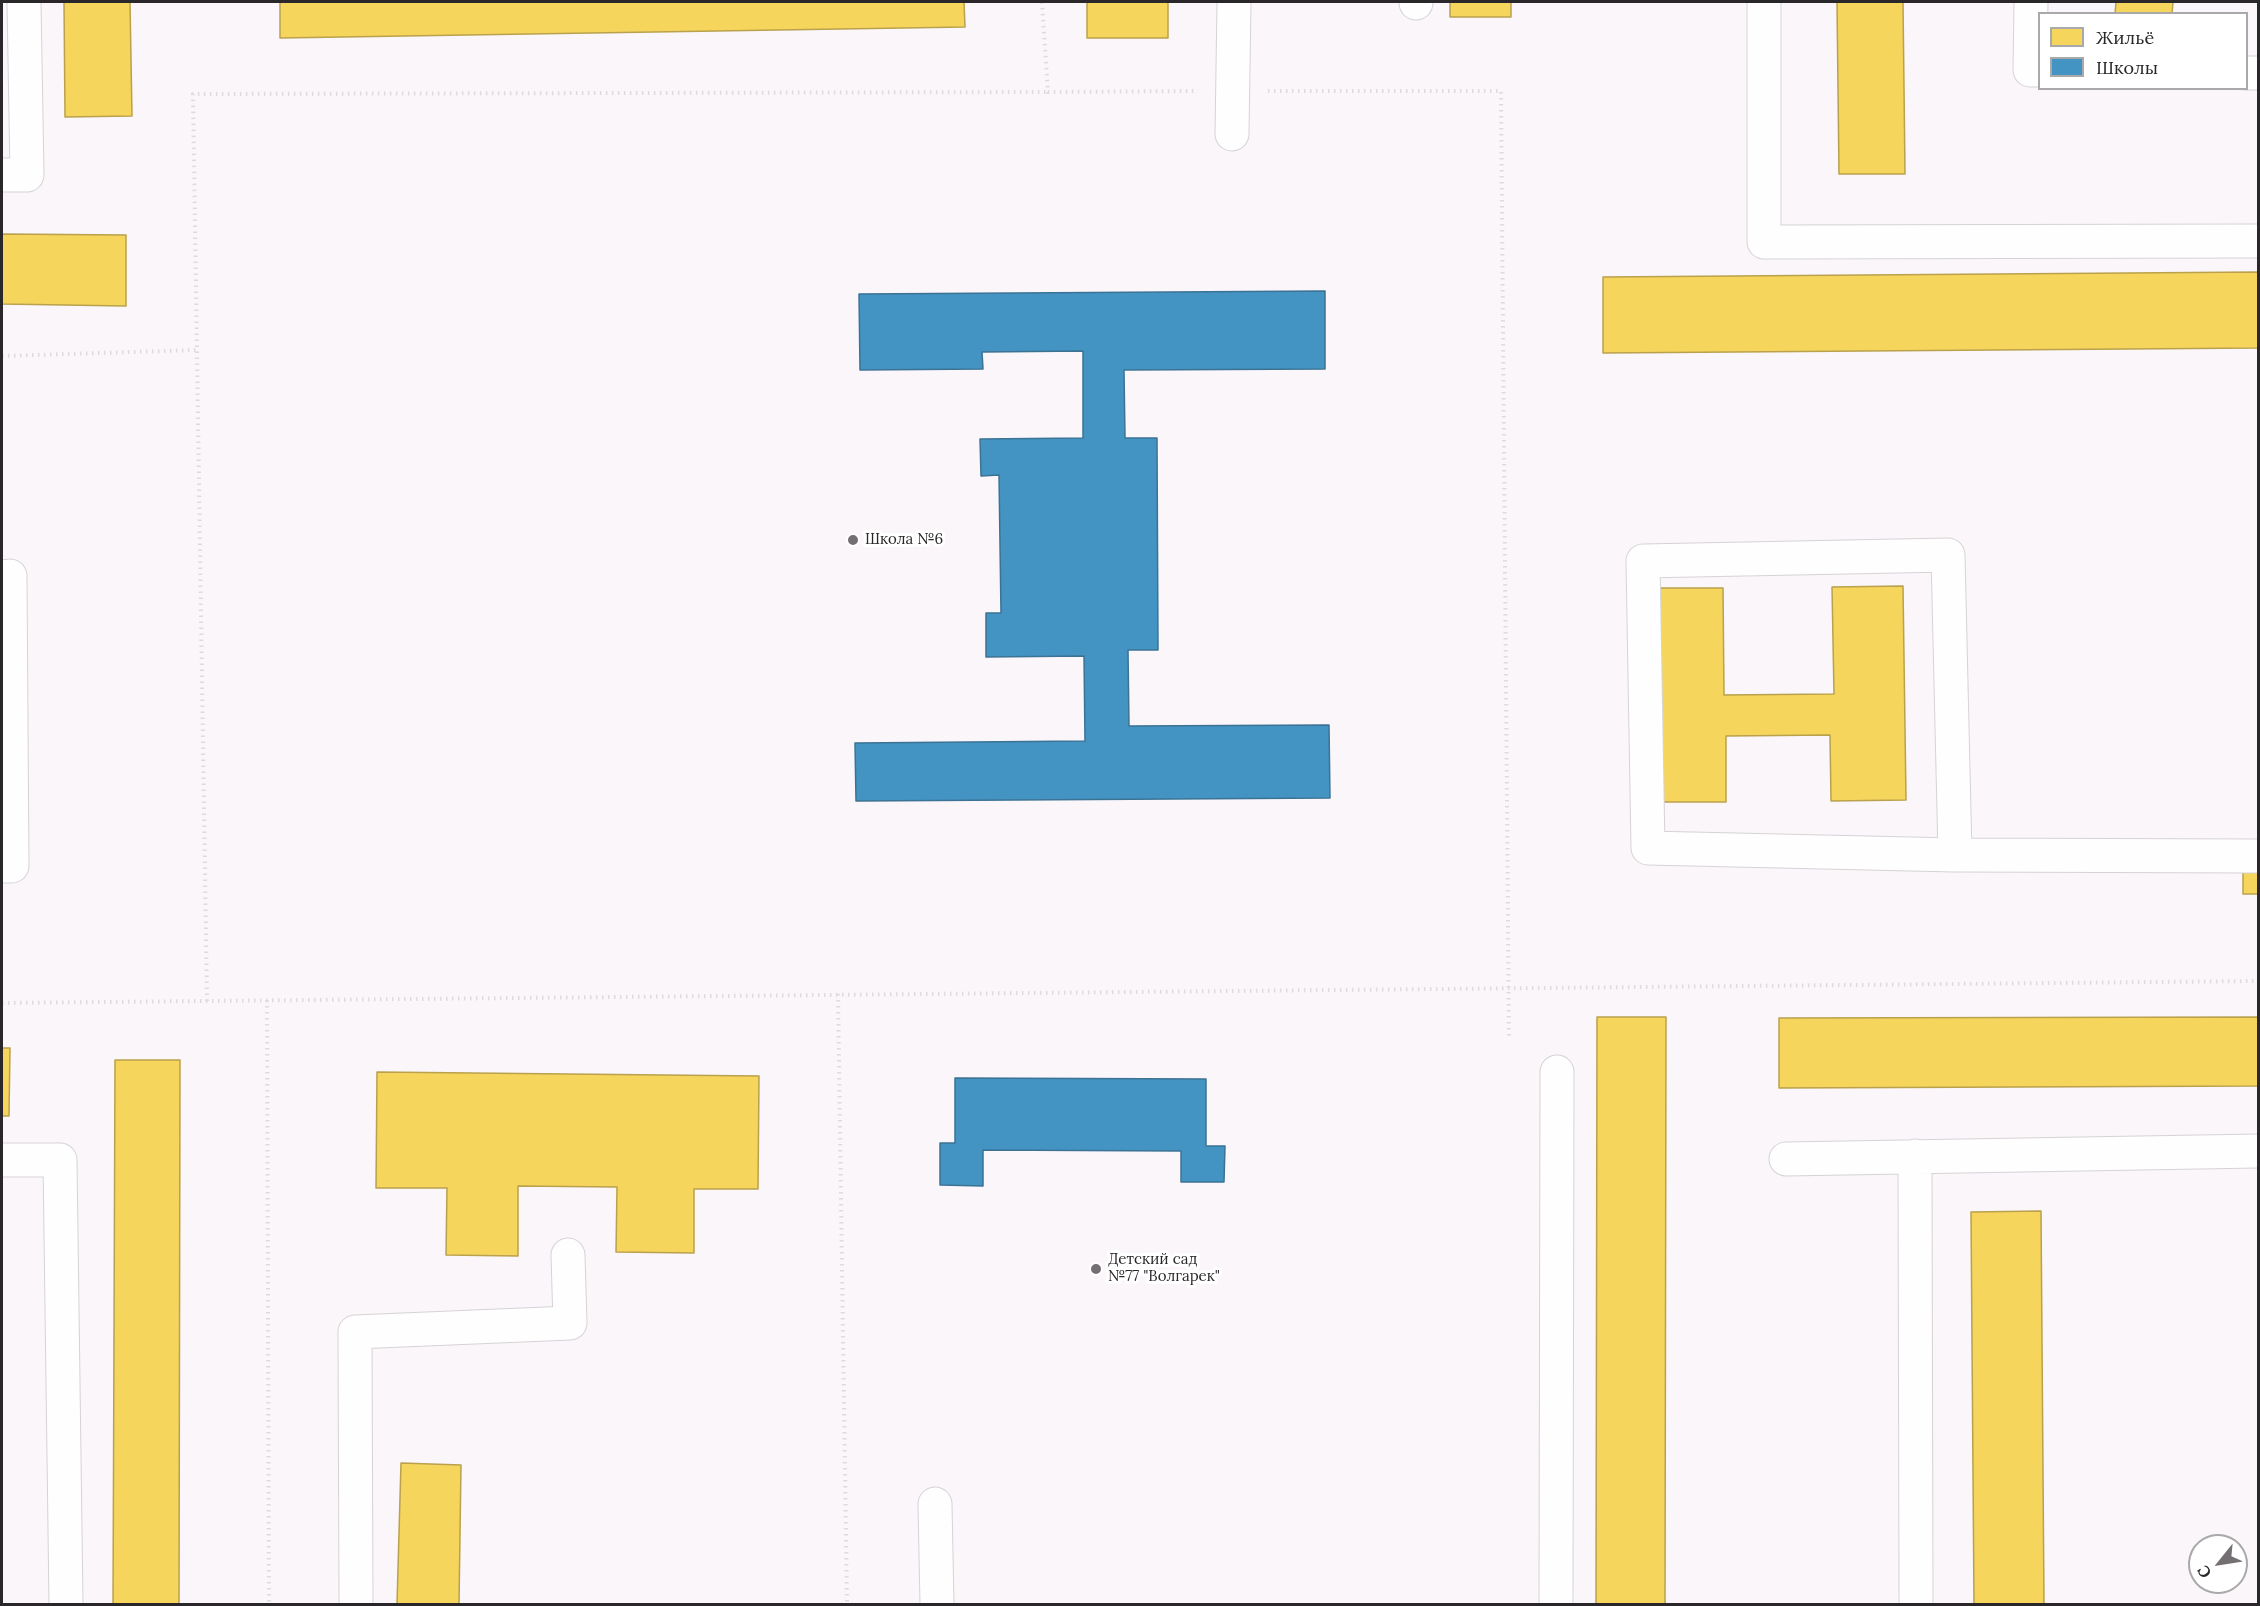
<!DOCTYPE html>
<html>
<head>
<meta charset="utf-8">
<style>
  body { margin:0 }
  #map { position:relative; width:2260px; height:1606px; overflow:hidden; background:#faf6fa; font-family:Lora,serif }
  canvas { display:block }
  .frame { position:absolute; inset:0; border:3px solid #2a272a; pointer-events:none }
  .legend { position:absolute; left:2038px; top:12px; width:210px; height:78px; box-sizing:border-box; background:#fff; border:2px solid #aaa9aa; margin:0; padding:8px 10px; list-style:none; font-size:18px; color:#2a272a }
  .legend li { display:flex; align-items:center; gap:12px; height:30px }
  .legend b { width:30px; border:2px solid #aaa9aa }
  .north { position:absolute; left:2188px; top:1534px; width:60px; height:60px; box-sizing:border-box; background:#fff; border:2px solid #aaa9aa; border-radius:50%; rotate:240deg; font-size:16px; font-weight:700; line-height:24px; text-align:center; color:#2a272a }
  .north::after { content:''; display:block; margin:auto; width:21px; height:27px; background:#736f73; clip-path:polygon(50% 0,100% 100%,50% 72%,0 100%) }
</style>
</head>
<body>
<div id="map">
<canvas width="2260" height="1606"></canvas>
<div class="frame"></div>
<ul class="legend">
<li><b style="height:16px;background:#f6d55c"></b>Жильё</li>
<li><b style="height:16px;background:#4393c3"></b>Школы</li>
</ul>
<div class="north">С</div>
</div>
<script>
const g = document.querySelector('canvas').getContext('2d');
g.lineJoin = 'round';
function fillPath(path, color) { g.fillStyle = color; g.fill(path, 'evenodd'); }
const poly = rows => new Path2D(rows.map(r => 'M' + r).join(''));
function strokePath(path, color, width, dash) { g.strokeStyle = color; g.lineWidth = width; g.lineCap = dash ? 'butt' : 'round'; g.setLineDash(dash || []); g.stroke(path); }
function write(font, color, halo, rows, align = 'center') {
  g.font = font + ' Lora,serif'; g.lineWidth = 6; g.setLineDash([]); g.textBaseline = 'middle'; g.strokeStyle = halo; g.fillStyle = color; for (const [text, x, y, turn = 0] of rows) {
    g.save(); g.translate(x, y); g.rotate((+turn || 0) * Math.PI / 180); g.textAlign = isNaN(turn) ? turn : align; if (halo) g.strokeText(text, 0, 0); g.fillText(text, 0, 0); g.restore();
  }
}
const homes = poly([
  [64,2,130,2,132,116,65,117,64,2],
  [280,2,964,2,965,27,280,38,280,2],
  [1087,2,1168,2,1168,38,1087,38,1087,2],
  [1450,2,1511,2,1511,17,1450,17,1450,2],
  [1837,2,1903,2,1905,174,1839,174,1837,2],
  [2116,2,2173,2,2172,14,2115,14,2116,2],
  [2,234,126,235,126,306,2,304,2,234],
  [2258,272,2258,348,1603,353,1603,277,2258,272],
  [1903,586,1906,800,1831,801,1830,735,1726,736,1726,802,1656,802,1653,588,1723,588,1724,695,1834,694,1832,587,1903,586],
  [2243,867,2258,867,2258,894,2243,894,2243,867],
  [1597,1017,1666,1017,1665,1604,1596,1604,1597,1017],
  [2258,1017,2258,1086,1779,1088,1779,1018,2258,1017],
  [2,1048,10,1048,9,1116,2,1116,2,1048],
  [115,1060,180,1060,179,1604,113,1604,115,1060],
  [377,1072,759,1076,758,1189,694,1189,694,1253,616,1252,617,1187,518,1186,518,1256,446,1255,447,1188,376,1188,377,1072],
  [2041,1211,2044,1604,1974,1604,1971,1212,2041,1211],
  [401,1463,461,1465,459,1604,397,1604,401,1463]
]);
fillPath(homes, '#f6d55c');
strokePath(homes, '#b9a14d', 1.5);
const schools = poly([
  [1325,291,1325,369,1124,370,1125,438,1157,438,1158,650,1128,650,1129,726,1329,725,1330,798,856,801,855,743,1085,741,1084,656,986,657,986,613,1001,613,999,475,981,476,980,439,1083,438,1083,351,982,352,983,369,860,370,859,294,1325,291],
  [955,1078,1206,1079,1206,1146,1225,1146,1224,1182,1181,1182,1181,1151,983,1150,983,1186,940,1185,940,1143,955,1143,955,1078]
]);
fillPath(schools, '#4393c3');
strokePath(schools, '#3c7395', 1.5);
const minor = poly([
  [1416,2,1416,3],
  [1764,2,1764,242,2258,241],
  [2031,2,2030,70,2040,70],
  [2246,73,2258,73],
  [1232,134,1234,2],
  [2,175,27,175,24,2],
  [2,577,10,576,12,866,2,866],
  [1955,855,1948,555,1643,561,1648,848,1955,855,2258,856],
  [1915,1156,1916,1604],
  [1786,1159,2258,1151],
  [2,1160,60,1160,66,1604],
  [935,1504,937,1604],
  [356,1604,355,1332,570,1323,568,1255],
  [1556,1604,1557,1072]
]);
strokePath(minor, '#d6d3d6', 35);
strokePath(poly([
  [1042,2,1048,92,1198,91],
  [1268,91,1501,91,1509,1039],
  [2,356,197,350],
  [838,994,847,1604],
  [267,1000,269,1604],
  [207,1001,193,94,1048,92],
  [2,1003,2258,981]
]), '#dcdcdc', 4, [1.5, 4.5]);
strokePath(minor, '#fefefe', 33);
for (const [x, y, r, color] of [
  [853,540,6,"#736f73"],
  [1096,1269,6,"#736f73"]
]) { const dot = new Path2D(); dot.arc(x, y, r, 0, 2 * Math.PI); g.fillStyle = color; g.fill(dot); strokePath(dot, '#fff', 2); }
write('15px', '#2a272a', '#fff', [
  ["Школа №6",865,540],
  ["Детский сад",1108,1260],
  ["№77 \"Волгарек\"",1108,1277]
], 'left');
</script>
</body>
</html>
